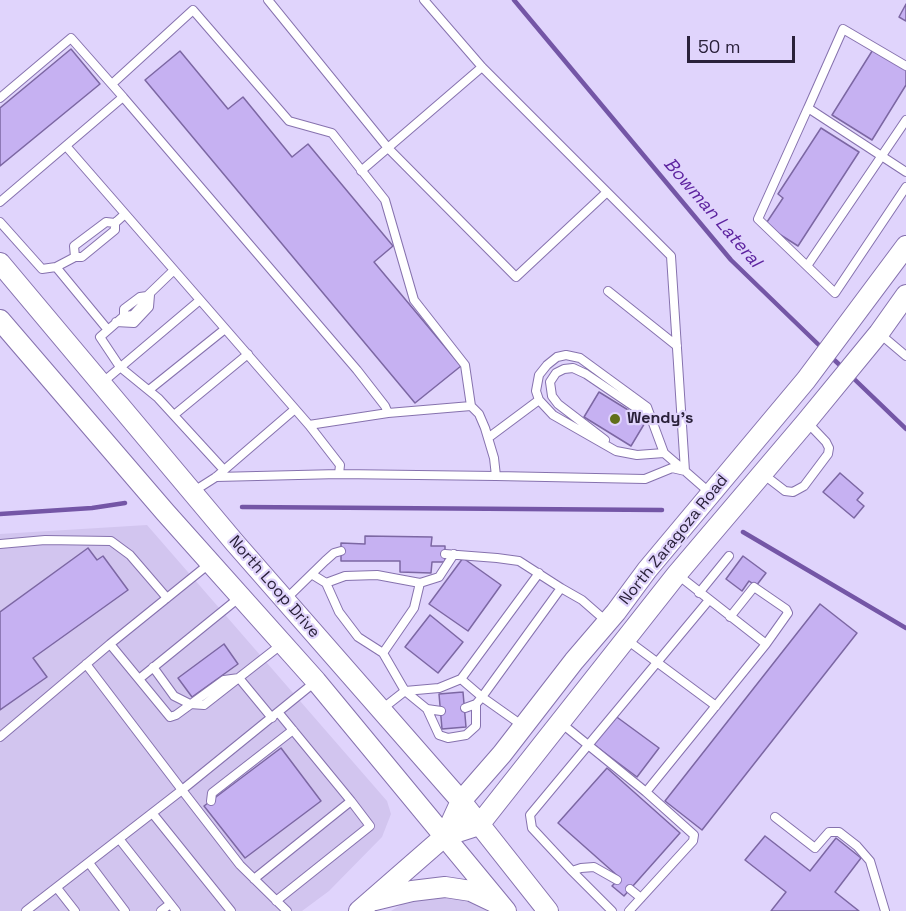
<!DOCTYPE html>
<html>
<head>
<meta charset="utf-8">
<style>
  body { margin:0 }
  #map { position:relative; width:906px; height:911px; overflow:hidden; background:#e0d4fc; font-family:"Space Grotesk",sans-serif }
  canvas { display:block }
  .scale { position:absolute; left:687px; top:36px; width:108px; height:27px; box-sizing:border-box; border:3px solid #2a213a; border-top:0; padding-left:8px; font-size:18px; line-height:21px; white-space:nowrap; color:#2a213a; -webkit-text-stroke:4px #e0d4fc; paint-order:stroke }
</style>
</head>
<body>
<div id="map">
<canvas width="906" height="911"></canvas>
<div class="scale">50 m</div>
</div>
<script>
const g = document.querySelector('canvas').getContext('2d');
g.lineJoin = 'round';
function fillPath(path, color) { g.fillStyle = color; g.fill(path, 'evenodd'); }
const poly = rows => new Path2D(rows.map(r => 'M' + r).join(''));
function strokePath(path, color, width, dash) { g.strokeStyle = color; g.lineWidth = width; g.lineCap = dash ? 'butt' : 'round'; g.setLineDash(dash || []); g.stroke(path); }
function write(font, color, halo, rows, align = 'center') {
  g.font = font + ' "Space Grotesk",sans-serif'; g.lineWidth = 4.5; g.setLineDash([]); g.textBaseline = 'middle'; g.strokeStyle = halo; g.fillStyle = color; for (const [text, x, y, turn = 0] of rows) {
    g.save(); g.translate(x, y); g.rotate((+turn || 0) * Math.PI / 180); g.textAlign = isNaN(turn) ? turn : align; if (halo) g.strokeText(text, 0, 0); g.fillText(text, 0, 0); g.restore();
  }
}
fillPath(poly([
  [147,525,387,801,391,814,382,837,329,891,302,911,0,911,0,534],
  [434,892,472,900,487,911,391,911,415,896]
]), '#d2c5ef');
strokePath(poly([
  [514,0,731,260,822,348],
  [830,356,844,369],
  [850,375,906,429],
  [242,507,662,510],
  [0,514,92,508,125,503],
  [743,532,906,628]
]), '#7456a6', 4.5);
const building = poly([
  [906,4,906,21,899,17,906,4],
  [874,48,906,68,906,85,872,140,832,115,874,48],
  [71,49,100,84,0,166,0,108,71,49],
  [180,51,228,109,243,97,292,157,308,144,393,246,374,262,461,366,415,403,145,80,180,51],
  [821,128,859,152,798,246,765,225,783,198,778,194,821,128],
  [599,392,646,421,631,446,584,417,599,392],
  [840,473,863,493,857,500,864,506,854,518,823,492,840,473],
  [365,536,432,537,431,546,445,546,445,562,432,562,431,573,400,572,400,561,341,561,341,543,365,544,365,536],
  [88,548,97,560,103,556,128,590,33,658,47,677,0,710,0,612,88,548],
  [743,556,766,573,756,586,749,581,742,591,726,579,743,556],
  [463,558,501,585,468,631,429,604,463,558],
  [820,604,857,633,702,830,665,801,820,604],
  [430,615,463,642,438,673,405,647,430,615],
  [224,644,238,664,192,697,178,678,224,644],
  [463,692,466,727,442,729,439,694,463,692],
  [614,715,659,748,637,777,593,744,614,715],
  [281,748,321,801,245,858,204,806,281,748],
  [607,768,680,833,624,896,612,886,620,878,558,823,607,768],
  [765,836,810,871,836,838,861,858,835,892,859,911,771,911,786,892,745,860,765,836]
]);
fillPath(building, '#c6b1f2');
strokePath(building, '#7c67a3', 1.5);
const lane = poly([
  [268,0,388,148,516,277,607,192],
  [424,0,482,67,671,256,685,471],
  [112,84,193,10,289,121,332,133,385,200,414,300,465,365,471,406],
  [0,98,71,38,123,97],
  [808,108,843,29,906,66],
  [66,146,309,425,340,465,339,474,216,477],
  [361,171,482,67],
  [906,172,808,108,758,219,835,293,906,187],
  [0,202,123,97,357,370,385,406,388,413,309,425],
  [0,222,42,269,56,267,108,330],
  [75,257,74,246,106,222,115,223],
  [807,266,906,120],
  [56,267,75,257,82,257,115,230,115,223,125,214],
  [608,291,677,346],
  [147,296,140,297,124,309,124,316,100,337,120,367,158,398,224,470],
  [124,316,133,315,144,303,147,296,174,270],
  [116,322,134,323,149,307,150,295],
  [880,334,906,356],
  [103,382,200,300],
  [149,390,225,329],
  [174,415,248,354],
  [488,438,539,400],
  [605,440,558,404,552,396,550,382,556,373,564,369,573,368,586,374,651,418],
  [664,453,637,455,616,451,553,415,539,400,536,391,539,375,547,365,557,357,566,355,580,358,647,407,664,453,685,471],
  [339,474,496,476,494,458,485,428,479,414,471,406,388,413],
  [763,474,785,491,793,492,804,486,828,454,829,448,826,442,807,422],
  [496,476,645,479,672,468,685,471,709,492],
  [194,491,216,477,295,409],
  [0,544,45,540,111,541,130,555,167,598],
  [445,554,497,558,519,561,561,588],
  [313,575,326,583,339,612,358,637,383,653],
  [326,583,345,576,377,575,420,583,439,577,454,554],
  [420,583,414,608,383,653,405,691,427,709,441,711],
  [699,593,729,556],
  [286,599,325,561,334,553,341,551],
  [730,617,754,587,786,609,788,613,766,644],
  [627,640,716,706],
  [110,644,170,717,176,715,224,680,239,678],
  [153,667,174,696,190,704,204,705,282,644],
  [239,678,272,718],
  [139,679,240,597],
  [461,679,539,573],
  [465,708,476,704,482,697,561,588,582,600,606,621],
  [382,709,405,691,439,688,461,679,482,697,523,726],
  [427,709,439,735,448,738,466,735,476,726,476,704],
  [561,723,646,792],
  [0,737,110,644,209,564],
  [211,801,212,793,293,730],
  [153,814,231,911],
  [775,817,815,848,829,832,839,832,857,846,870,861,885,911],
  [120,840,176,911],
  [89,863,125,911],
  [572,871,581,868,594,867,617,880],
  [254,879,351,801,278,712],
  [57,888,75,911],
  [630,889,641,898],
  [276,901,370,826,351,801],
  [26,911,182,790,86,664],
  [161,911,170,904],
  [287,911,240,865,182,790,315,682],
  [612,911,572,871,532,828,530,815,709,600],
  [629,911,693,841,694,835,646,792,766,644,678,575]
]);
const secondary = poly([
  [0,263,235,543,461,801,548,911],
  [0,320,165,512,316,681,506,911],
  [445,836,461,801,502,754,574,661,616,612,647,570,806,380,906,246],
  [375,900,412,891,445,887,471,891,494,902],
  [359,911,445,836,479,825,677,574,806,422,879,333,906,295]
]);
strokePath(lane, '#8672ae', 10);
strokePath(secondary, '#8672ae', 22);
strokePath(lane, '#fff', 8);
strokePath(secondary, '#fff', 20);
for (const [x, y, r, color] of [
  [615,419,6,"#616f1b"]
]) { const dot = new Path2D(); dot.arc(x, y, r, 0, 2 * Math.PI); g.fillStyle = color; g.fill(dot); strokePath(dot, '#e0d4fc', 2); }
write('bold 16px', '#2a213a', '#e0d4fc', [
  ["Wendy's",627,419]
], 'left');
write('16px', '#2a213a', '#e0d4fc', [
  ["North Zaragoza Road",674,540,-51],
  ["North Loop Drive",274,587,49]
]);
write('italic 18px', '#5d239f', '#e0d4fc', [
  ["Bowman Lateral",712,213,49]
]);
</script>
</body>
</html>
